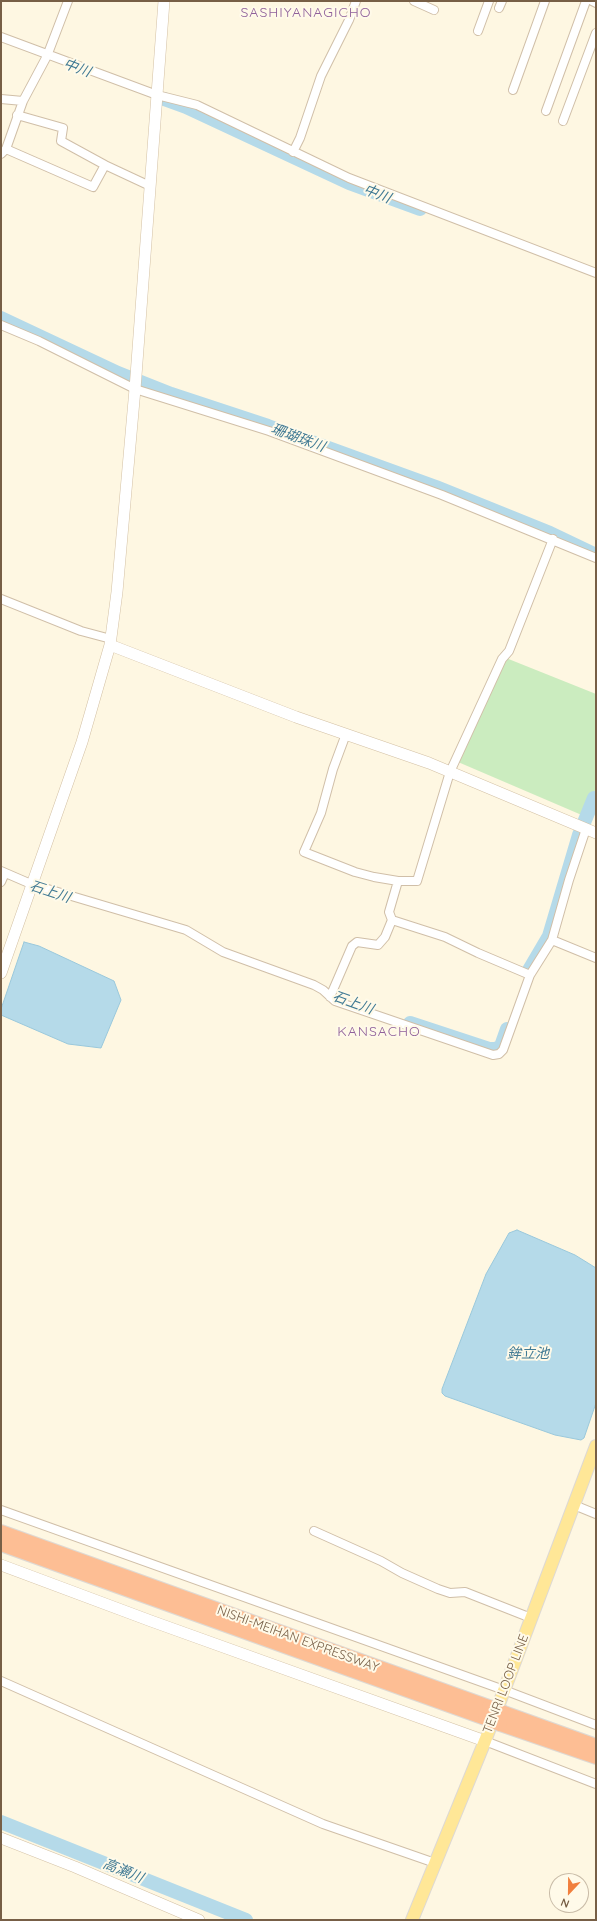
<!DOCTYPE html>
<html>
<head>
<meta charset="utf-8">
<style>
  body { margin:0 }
  #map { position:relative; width:597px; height:1921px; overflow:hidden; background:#fef7e2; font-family:Quicksand,sans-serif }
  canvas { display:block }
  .frame { position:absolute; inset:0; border:2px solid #775f46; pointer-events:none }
  .north { position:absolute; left:549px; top:1873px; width:40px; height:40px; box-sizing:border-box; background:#fffae9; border:1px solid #c9bca8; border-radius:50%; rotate:202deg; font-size:11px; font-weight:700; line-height:16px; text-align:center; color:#775f46 }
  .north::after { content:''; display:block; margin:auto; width:14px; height:18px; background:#f17f3d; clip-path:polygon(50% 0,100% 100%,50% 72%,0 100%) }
</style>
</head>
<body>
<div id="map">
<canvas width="597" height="1921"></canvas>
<div class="frame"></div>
<div class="north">N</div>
</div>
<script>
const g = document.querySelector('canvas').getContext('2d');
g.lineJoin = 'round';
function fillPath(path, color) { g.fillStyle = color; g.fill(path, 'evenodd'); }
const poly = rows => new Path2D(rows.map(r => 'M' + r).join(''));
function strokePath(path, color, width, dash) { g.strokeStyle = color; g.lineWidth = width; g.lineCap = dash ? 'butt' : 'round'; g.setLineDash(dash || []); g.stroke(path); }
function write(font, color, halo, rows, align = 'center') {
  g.font = font + ' Quicksand,"Noto Sans JP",sans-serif'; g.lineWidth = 4; g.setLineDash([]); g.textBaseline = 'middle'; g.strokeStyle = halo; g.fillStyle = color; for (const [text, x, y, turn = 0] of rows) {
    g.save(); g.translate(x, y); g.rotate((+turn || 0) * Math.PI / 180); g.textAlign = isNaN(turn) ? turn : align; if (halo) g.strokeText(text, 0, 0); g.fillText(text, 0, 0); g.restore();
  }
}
fillPath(poly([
  [506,658,596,694,596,788,584,816,458,762]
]), '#cbecbf');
const water = poly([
  [24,942,39,946,114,981,121,1000,101,1048,68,1044,1,1015,1,1009,24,942],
  [517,1230,575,1255,596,1268,596,1403,584,1438,581,1440,555,1435,445,1396,442,1393,442,1389,486,1274,509,1233,517,1230]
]);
fillPath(water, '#b5dae9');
strokePath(water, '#9ac8db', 1);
strokePath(poly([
  [164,99,186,107,349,183,420,209],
  [1,318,118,373,171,394,268,426,436,487,550,533,596,555],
  [529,970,549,936,579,835,594,798,596,799],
  [410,1023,489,1049,496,1049,501,1046,507,1029],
  [1,1822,246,1920]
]), '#b5dae9', 14);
const street = poly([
  [414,1,434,10],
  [592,1,596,3],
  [499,8,502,1],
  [478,31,489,1],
  [1,37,157,95,197,105,349,178,596,273],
  [513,90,545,1],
  [1,99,23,101],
  [546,111,586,1],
  [17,115,63,128,61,141,105,165,150,186],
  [563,121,596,33],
  [6,149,93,187,105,165],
  [293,152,300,138,321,76,349,20,356,1],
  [1,154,6,149,23,101,47,56,68,1],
  [1,325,39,341,135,389,269,431,442,495,596,558],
  [1,599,81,631,111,639],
  [346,734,333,769,321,813,304,852,355,872,374,877,398,881,417,881,450,772,502,659,509,651,553,539],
  [1,871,31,884,186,930,223,952,314,985,323,990,335,1001,493,1055,499,1054,503,1050,530,975,552,940,569,880,586,829],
  [1,882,5,873],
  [392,920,445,937,478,953,530,975],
  [552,940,596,958],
  [330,997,352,946,357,942,378,945,385,937,392,920,389,912,398,881],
  [574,1505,596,1514],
  [1,1510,504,1690,596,1725],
  [314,1531,381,1561,402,1573,438,1589,450,1593,465,1592,531,1618],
  [1,1681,323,1824,435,1863],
  [485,1741,596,1784]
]);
const secondary = poly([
  [110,645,296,717,429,763,596,833],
  [1,973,82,742,110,645,117,592,135,389,164,1],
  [1,1565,151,1621,485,1741],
  [1,1838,75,1867,199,1920]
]);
const primary = poly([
  [412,1920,485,1741,596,1446]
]);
const highway = poly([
  [1,1532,489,1707],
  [1,1544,485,1718],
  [504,1713,596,1746],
  [500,1724,596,1757]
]);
strokePath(street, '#d0bfa8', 10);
strokePath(secondary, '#d3c0a4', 12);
strokePath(primary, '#ded9d3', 14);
strokePath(highway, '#ded9d3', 16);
strokePath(street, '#fff', 8);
strokePath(secondary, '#fff', 11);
strokePath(primary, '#ffe797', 12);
strokePath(highway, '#fdbe94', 14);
const highwayBridge = poly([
  [489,1707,504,1713],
  [485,1718,500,1724]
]);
strokePath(highwayBridge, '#ded9d3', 16, []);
strokePath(highwayBridge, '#fdbe94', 14);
write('13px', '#775f46', '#fffae9', [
  ["NISHI-MEIHAN EXPRESSWAY",298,1639,20],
  ["TENRI LOOP LINE",506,1684,-69]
]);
g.letterSpacing = '1px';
write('14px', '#90619b', '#fffae9', [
  ["SASHIYANAGICHO",306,13],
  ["KANSACHO",379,1032]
]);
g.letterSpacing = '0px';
write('italic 14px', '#417a94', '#fffae9', [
  ["中川",77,68,20],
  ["中川",377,194,21],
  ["珊瑚珠川",298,438,20],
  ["石上川",50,892,18],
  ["石上川",353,1003,20],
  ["鉾立池",528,1354],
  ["高瀬川",123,1871,22]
]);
</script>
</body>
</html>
